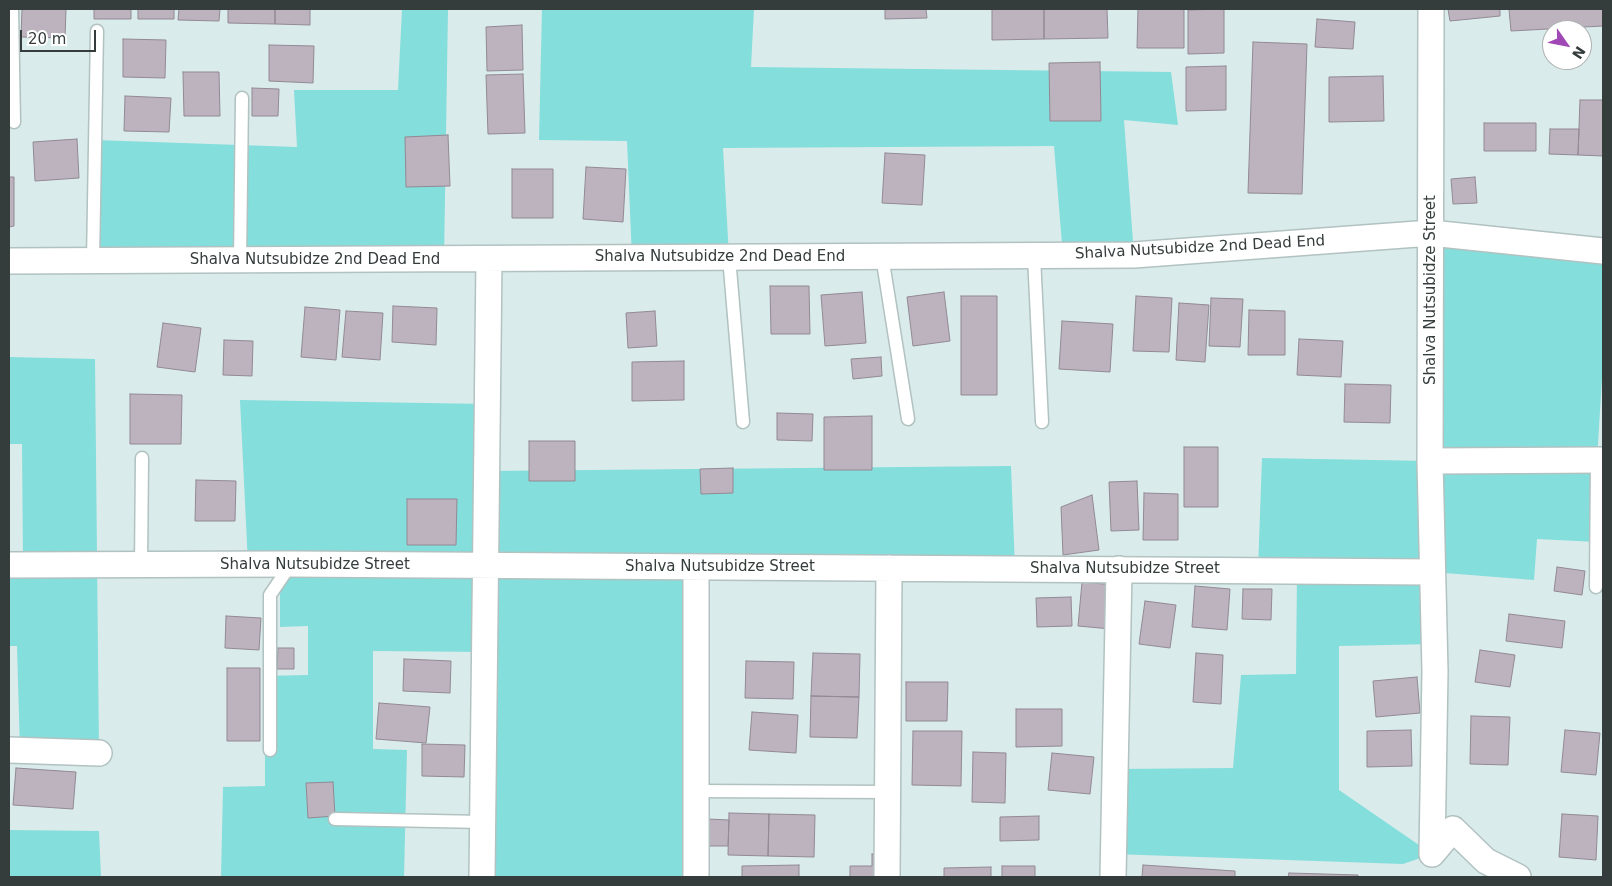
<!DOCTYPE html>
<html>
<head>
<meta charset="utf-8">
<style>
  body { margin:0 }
  #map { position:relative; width:1612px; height:886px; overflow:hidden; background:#d9ebea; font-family:"DejaVu Sans",sans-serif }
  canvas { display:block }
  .frame { position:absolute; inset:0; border:10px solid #353c3c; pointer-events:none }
  .north { position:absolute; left:1542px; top:20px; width:50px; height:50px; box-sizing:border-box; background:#fff; border:1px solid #aeb1b1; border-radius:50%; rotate:123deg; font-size:14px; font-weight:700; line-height:20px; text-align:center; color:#353c3c }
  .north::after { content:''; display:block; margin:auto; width:18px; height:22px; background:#a048b5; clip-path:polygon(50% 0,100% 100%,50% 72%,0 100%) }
  .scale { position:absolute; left:20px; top:30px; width:76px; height:22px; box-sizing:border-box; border:2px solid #353c3c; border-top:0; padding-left:6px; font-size:15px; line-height:18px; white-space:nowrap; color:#353c3c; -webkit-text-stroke:4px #fff; paint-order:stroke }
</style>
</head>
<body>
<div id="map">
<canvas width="1612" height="886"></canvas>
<div class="frame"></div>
<div class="north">N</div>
<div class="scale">20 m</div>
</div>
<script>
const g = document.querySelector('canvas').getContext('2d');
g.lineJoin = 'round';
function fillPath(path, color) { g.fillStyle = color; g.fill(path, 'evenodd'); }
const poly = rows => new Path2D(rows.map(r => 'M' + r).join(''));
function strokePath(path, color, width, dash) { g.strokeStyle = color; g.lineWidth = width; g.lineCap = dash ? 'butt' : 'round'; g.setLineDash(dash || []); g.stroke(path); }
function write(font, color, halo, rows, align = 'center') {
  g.font = font + ' "DejaVu Sans",sans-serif'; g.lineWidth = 4; g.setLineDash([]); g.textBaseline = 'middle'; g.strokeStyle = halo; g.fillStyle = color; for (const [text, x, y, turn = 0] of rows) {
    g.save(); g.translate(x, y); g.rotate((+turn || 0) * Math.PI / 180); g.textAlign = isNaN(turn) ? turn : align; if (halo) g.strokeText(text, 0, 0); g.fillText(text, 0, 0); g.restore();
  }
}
fillPath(poly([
  [402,9,448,9,444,259,93,261,95,140,297,147,294,90,398,90],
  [542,9,754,9,751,67,1171,72,1178,125,1124,120,1134,255,1063,256,1054,146,723,148,729,257,632,258,627,141,539,140],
  [1431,233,1603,251,1603,362,1597,460,1597,542,1537,539,1534,580,1432,572,1434,644,1339,646,1339,790,1432,854,1403,864,1113,854,1115,769,1233,768,1241,675,1296,674,1297,571,1258,570,1262,458,1430,461],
  [9,357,95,359,99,753,20,750,17,646,9,646,9,565,23,564,22,444,9,444],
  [240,400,487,404,487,471,1011,466,1015,569,696,567,696,877,482,877,485,652,373,651,373,749,407,750,404,877,221,877,223,787,265,786,265,676,308,675,308,626,280,627,280,564,248,564],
  [9,830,99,831,101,877,9,877]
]), '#84dedc');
const building = poly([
  [22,9,66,9,65,38,21,37,22,9],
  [94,9,131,9,131,19,94,19,94,9],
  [138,9,174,9,174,19,138,19,138,9],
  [179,9,220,9,219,21,178,20,179,9],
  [228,9,275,9,275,24,228,23,228,9],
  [275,9,310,9,310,25,275,24,275,9],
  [885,9,926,9,927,18,885,19,885,9],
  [992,9,1044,9,1044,39,992,40,992,9],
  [1044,9,1107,9,1108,38,1044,39,1044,9],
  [1138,9,1184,9,1184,48,1137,48,1138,9],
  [1224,9,1224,53,1188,54,1188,10,1224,9],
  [1448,9,1500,9,1500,16,1450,21,1448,9],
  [1509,9,1603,9,1603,26,1511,31,1509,9],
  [1317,19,1355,22,1353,49,1315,47,1317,19],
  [522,25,523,70,487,71,486,27,522,25],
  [123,39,166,40,165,78,123,77,123,39],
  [1253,42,1307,44,1302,194,1248,193,1253,42],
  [269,45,314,46,313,83,269,81,269,45],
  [1100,62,1101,121,1050,121,1049,63,1100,62],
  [1226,66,1226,110,1186,111,1186,67,1226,66],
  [183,72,219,72,220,116,184,116,183,72],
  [523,74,525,133,488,134,486,75,523,74],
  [1383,76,1384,121,1329,122,1329,77,1383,76],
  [252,88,279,89,278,116,252,116,252,88],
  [125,96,171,98,169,132,124,131,125,96],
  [1580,100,1603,100,1603,156,1578,155,1580,100],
  [1484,123,1536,123,1536,151,1484,151,1484,123],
  [1550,129,1579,129,1578,155,1549,154,1550,129],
  [448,135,450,186,406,187,405,137,448,135],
  [77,139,79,178,35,181,33,142,77,139],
  [885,153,925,155,922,205,882,203,885,153],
  [586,167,626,169,623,222,583,219,586,167],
  [512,169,553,169,553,218,512,218,512,169],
  [9,177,14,177,14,226,9,227,9,177],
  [1475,177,1477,203,1453,204,1451,179,1475,177],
  [770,286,809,286,810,334,771,334,770,286],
  [862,292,866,343,825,346,821,295,862,292],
  [944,292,950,341,913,346,907,297,944,292],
  [961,296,997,296,997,395,961,395,961,296],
  [1136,296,1172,298,1169,352,1133,351,1136,296],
  [1211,298,1243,299,1240,347,1209,346,1211,298],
  [1179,303,1209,305,1205,362,1176,360,1179,303],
  [393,306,437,308,436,345,392,342,393,306],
  [305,307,340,310,336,360,301,357,305,307],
  [1249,310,1285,311,1285,355,1248,355,1249,310],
  [346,311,383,313,380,360,342,357,346,311],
  [655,311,657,346,628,348,626,313,655,311],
  [1062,321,1113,324,1110,372,1059,369,1062,321],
  [163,323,201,328,195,372,157,367,163,323],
  [1299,339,1343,341,1341,377,1297,375,1299,339],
  [224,340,253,341,252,376,223,375,224,340],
  [881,357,882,376,853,379,851,359,881,357],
  [684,361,684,400,632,401,632,362,684,361],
  [1345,384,1391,385,1390,423,1344,422,1345,384],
  [130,394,182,395,181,444,130,444,130,394],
  [777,413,813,414,812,441,777,440,777,413],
  [872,416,872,470,824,470,824,417,872,416],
  [529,441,575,441,575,481,529,481,529,441],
  [1184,447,1218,447,1218,507,1184,507,1184,447],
  [733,468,733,493,701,494,700,469,733,468],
  [196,480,236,481,235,521,195,521,196,480],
  [1137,481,1139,530,1111,531,1109,482,1137,481],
  [1144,493,1178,494,1178,540,1143,540,1144,493],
  [1092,495,1099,550,1063,555,1061,507,1092,495],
  [407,499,457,499,456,545,407,545,407,499],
  [1557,567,1585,571,1582,595,1554,591,1557,567],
  [1082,582,1115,585,1111,629,1078,626,1082,582],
  [1195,586,1230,589,1227,630,1192,627,1195,586],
  [1243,589,1272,589,1271,620,1242,619,1243,589],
  [1071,597,1072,626,1037,627,1036,598,1071,597],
  [1145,601,1176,605,1170,648,1139,644,1145,601],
  [1509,614,1565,621,1562,648,1506,641,1509,614],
  [226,616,261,618,259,650,225,648,226,616],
  [278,648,294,648,294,669,277,669,278,648],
  [1480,650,1515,655,1510,687,1475,682,1480,650],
  [813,653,860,654,859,697,811,696,813,653],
  [1196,653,1223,655,1221,704,1193,702,1196,653],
  [404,659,451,661,450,693,403,691,404,659],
  [746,661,794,662,793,699,745,698,746,661],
  [227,668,260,668,260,741,227,741,227,668],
  [1417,677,1420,713,1376,717,1373,681,1417,677],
  [906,682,948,682,947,721,906,721,906,682],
  [811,696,859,697,857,738,810,737,811,696],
  [379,703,430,707,426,743,376,739,379,703],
  [1016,709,1062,709,1062,746,1016,747,1016,709],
  [752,712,798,715,796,753,749,750,752,712],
  [1471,716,1510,717,1508,765,1470,764,1471,716],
  [1411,730,1412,766,1367,767,1367,731,1411,730],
  [1565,730,1600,733,1596,775,1561,772,1565,730],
  [913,731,962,731,961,786,912,785,913,731],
  [422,744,465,745,464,777,422,776,422,744],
  [973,752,1006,753,1005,803,972,802,973,752],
  [1052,753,1094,757,1090,794,1048,790,1052,753],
  [16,768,76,772,73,809,13,805,16,768],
  [333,782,335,816,308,818,306,783,333,782],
  [729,813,769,814,768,856,728,855,729,813],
  [769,814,815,815,814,857,768,856,769,814],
  [1562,814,1598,816,1596,860,1559,857,1562,814],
  [1039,816,1039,840,1000,841,1000,817,1039,816],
  [708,819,729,820,728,846,707,846,708,819],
  [872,854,884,854,883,877,850,877,850,866,872,866,872,854],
  [799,865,799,877,742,877,742,866,799,865],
  [1143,865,1235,871,1235,877,1142,877,1143,865],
  [1002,866,1035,866,1035,877,1002,877,1002,866],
  [991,867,991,877,944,877,944,868,991,867],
  [1289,873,1358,875,1358,877,1288,877,1289,873]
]);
fillPath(building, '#bcb3bf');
strokePath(building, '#928994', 1);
const service = poly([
  [12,9,14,122],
  [882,256,908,419],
  [1034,256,1042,422],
  [729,257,743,422],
  [93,261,97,31],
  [240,261,242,98],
  [141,565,142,458],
  [1596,587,1597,460],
  [270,750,270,595,291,564],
  [696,791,888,792],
  [335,819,483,822]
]);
const minor = poly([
  [1431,9,1430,461,1435,671,1432,854],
  [9,261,1134,255,1431,233,1603,251],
  [1430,461,1603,460],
  [9,565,291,564,1432,572],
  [9,750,99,753],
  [1432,854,1453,829,1486,861,1518,877],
  [482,877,489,259],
  [696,877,696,567],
  [887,877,889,568],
  [1113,877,1119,569]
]);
strokePath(service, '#b1c2c1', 15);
strokePath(minor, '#b1c2c1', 28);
strokePath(service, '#fff', 12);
strokePath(minor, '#fff', 25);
write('15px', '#353c3c', '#fff', [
  ["Shalva Nutsubidze 2nd Dead End",1200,248,-3],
  ["Shalva Nutsubidze 2nd Dead End",720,257],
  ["Shalva Nutsubidze 2nd Dead End",315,260],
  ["Shalva Nutsubidze Street",1431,290,-90],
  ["Shalva Nutsubidze Street",315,565],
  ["Shalva Nutsubidze Street",720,567],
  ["Shalva Nutsubidze Street",1125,569]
]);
</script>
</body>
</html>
